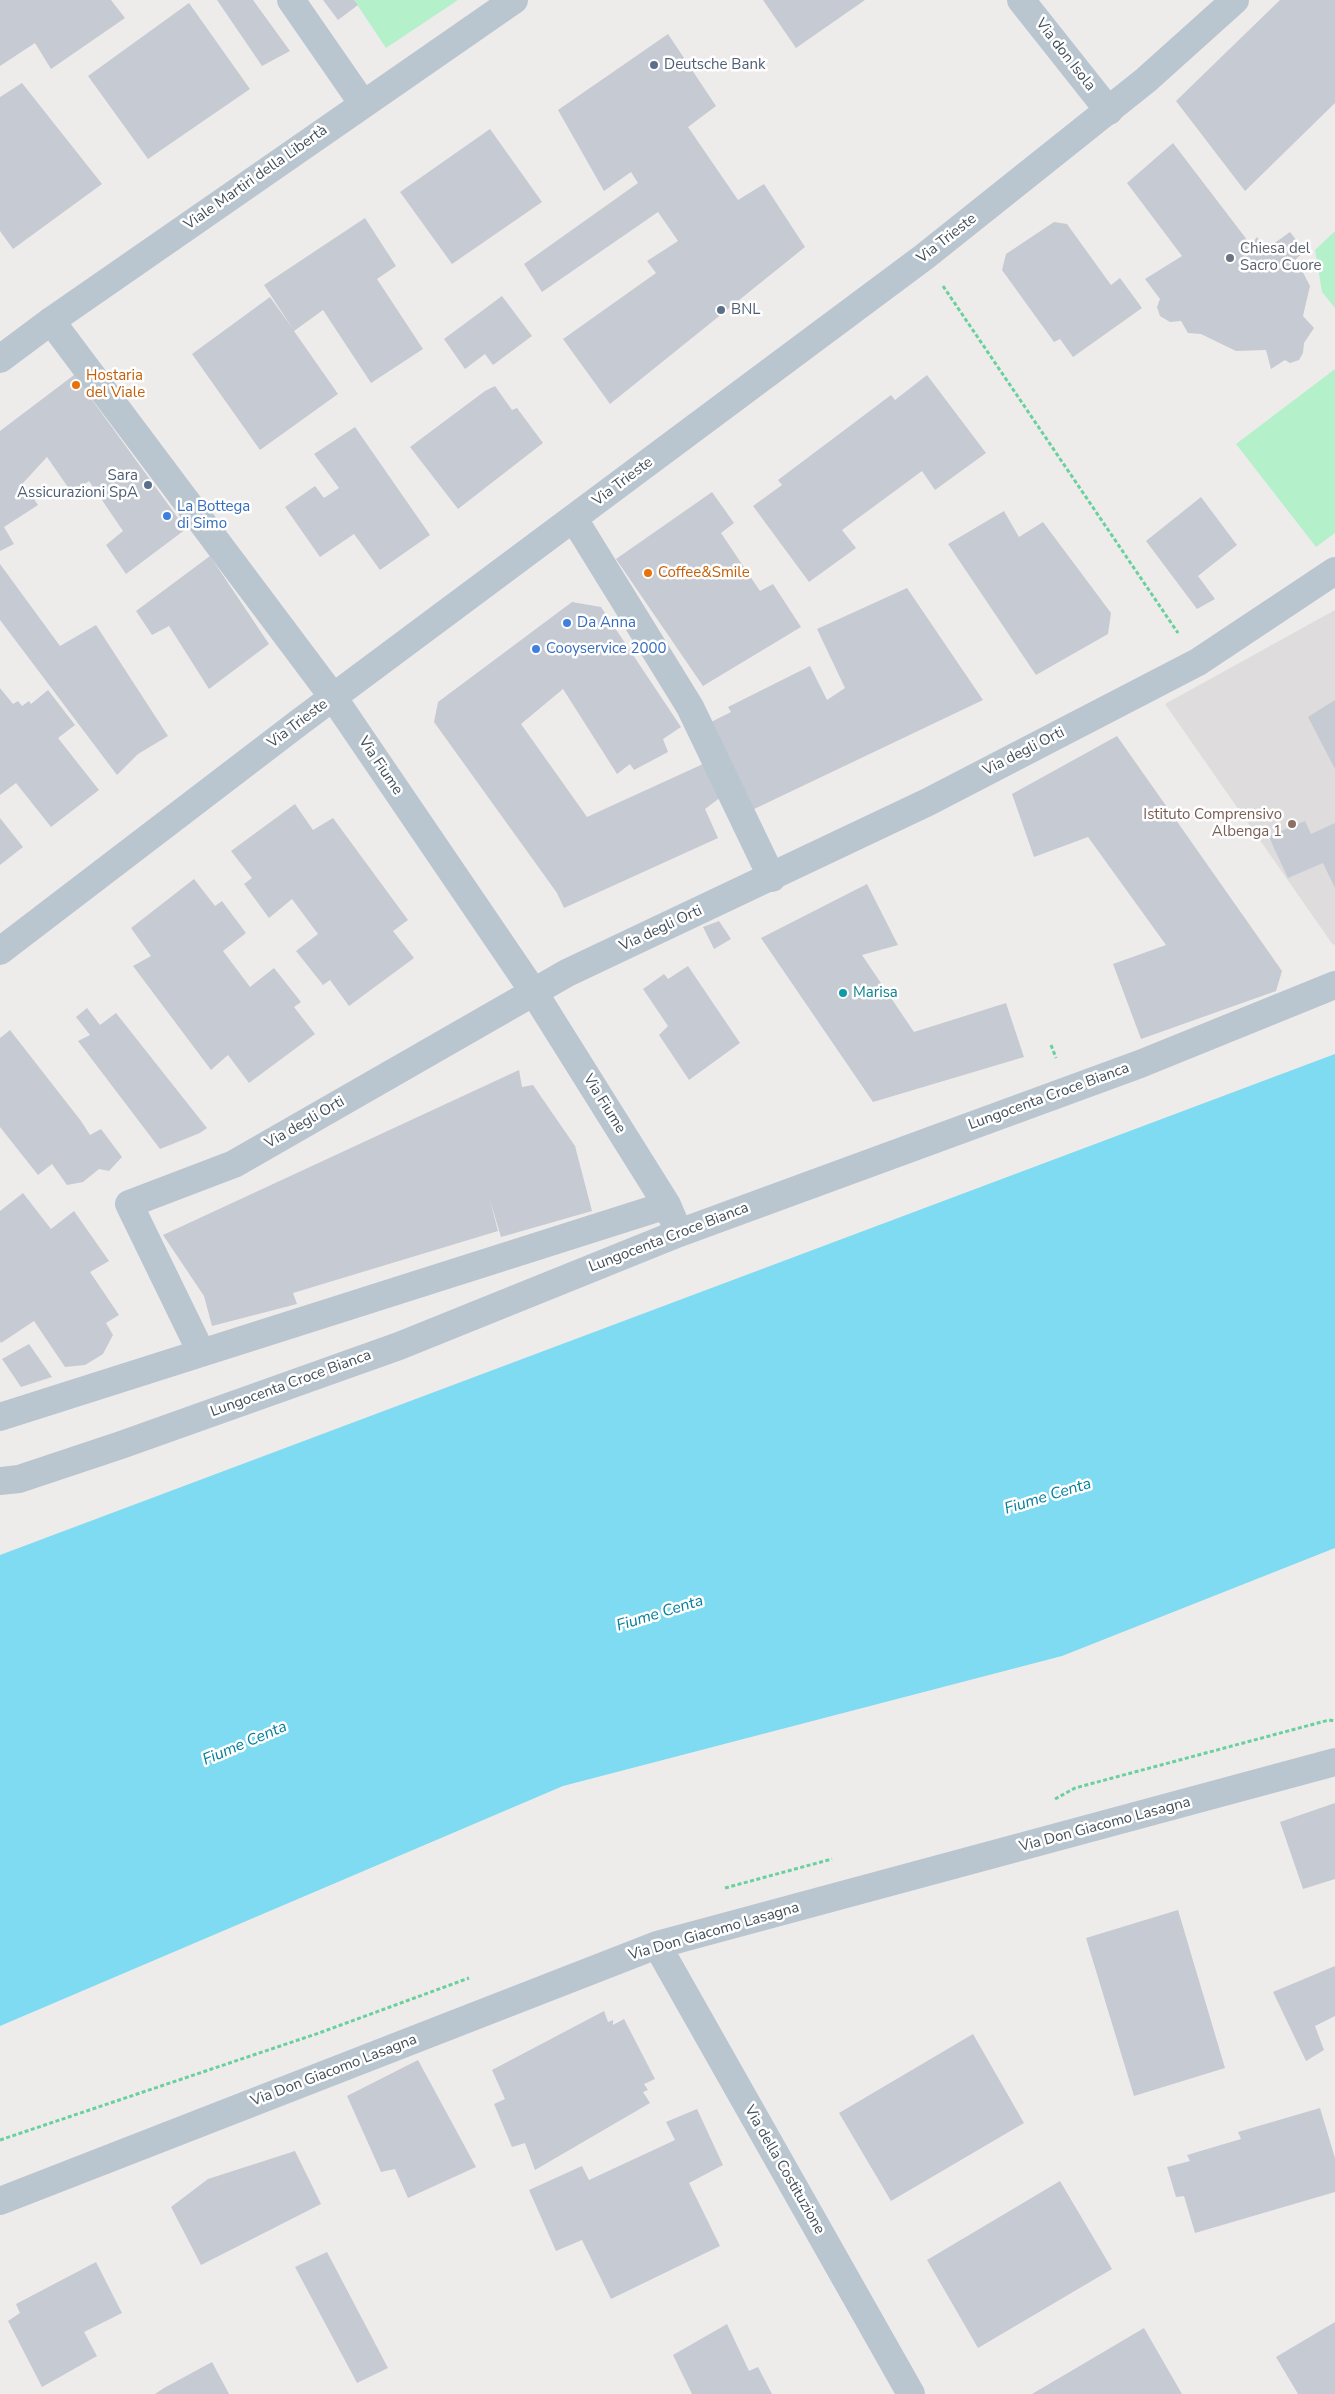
<!DOCTYPE html>
<html>
<head>
<meta charset="utf-8">
<style>
  body { margin:0 }
  canvas { display:block; background:#eeebeb }
</style>
</head>
<body>
<canvas width="1335" height="2394"></canvas>
<script>
const g = document.querySelector('canvas').getContext('2d');
g.lineJoin = 'round';
function fillPath(path, color) { g.fillStyle = color; g.fill(path, 'evenodd'); }
const poly = rows => new Path2D(rows.map(r => 'M' + r).join(''));
function strokePath(path, color, width, dash) { g.strokeStyle = color; g.lineWidth = width; g.lineCap = dash ? 'butt' : 'round'; g.setLineDash(dash || []); g.stroke(path); }
function write(font, color, halo, rows, align = 'center') {
  g.font = font + ' "Nunito Sans",sans-serif'; g.lineWidth = 5; g.setLineDash([]); g.textBaseline = 'middle'; g.strokeStyle = halo; g.fillStyle = color; for (const [text, x, y, turn = 0] of rows) {
    g.save(); g.translate(x, y); g.rotate((+turn || 0) * Math.PI / 180); g.textAlign = isNaN(turn) ? turn : align; if (halo) g.strokeText(text, 0, 0); g.fillText(text, 0, 0); g.restore();
  }
}
fillPath(poly([
  [1335,610,1335,944,1333,945,1165,704]
]), '#dfdcdd');
fillPath(poly([
  [354,0,458,0,386,48],
  [1335,231,1335,308,1322,292,1315,250],
  [1335,369,1335,533,1316,547,1236,444]
]), '#b4f1cb');
fillPath(poly([
  [1335,1054,1335,1548,1062,1656,563,1786,0,2026,0,1555]
]), '#7edbf1');
fillPath(poly([
  [0,0,111,0,125,18,51,69,35,43,0,66],
  [217,0,253,0,290,51,262,66],
  [323,0,354,0,358,5,338,20],
  [763,0,865,0,796,48],
  [1280,0,1335,0,1335,103,1245,191,1176,101],
  [189,3,250,89,148,159,88,76],
  [668,34,716,106,688,127,738,200,764,184,805,247,610,404,563,339,656,273,647,261,678,241,658,212,542,292,524,264,638,183,631,172,604,191,558,110],
  [22,83,102,184,13,249,0,231,0,97],
  [490,129,542,202,452,264,400,192],
  [1173,143,1251,245,1257,237,1265,250,1290,232,1305,251,1296,259,1310,286,1303,316,1314,328,1304,343,1303,353,1299,360,1290,363,1285,360,1271,369,1266,350,1236,351,1201,334,1188,333,1181,321,1170,322,1160,316,1157,307,1160,299,1145,279,1182,256,1127,183],
  [365,218,396,266,377,279,423,349,371,383,323,310,294,331,338,394,260,450,192,354,270,297,293,329,264,285],
  [1054,222,1067,224,1111,285,1120,278,1142,308,1073,357,1060,339,1054,342,1002,270,1006,254],
  [502,296,532,336,493,365,485,354,465,369,444,339],
  [74,375,186,529,126,574,106,545,123,531,89,481,72,493,47,457,23,483,38,505,4,527,14,544,0,551,0,431],
  [927,375,986,453,935,490,922,471,842,530,856,548,809,582,753,506,782,485,778,480,891,395,895,400],
  [495,386,512,410,517,408,543,443,458,509,410,447,485,391],
  [355,427,430,535,380,570,354,534,320,557,285,507,315,486,324,498,339,488,314,454],
  [712,492,734,523,721,533,760,591,773,584,801,627,703,686,616,559],
  [1201,497,1237,545,1198,576,1215,599,1197,609,1146,541],
  [1004,511,1019,537,1043,522,1111,613,1108,634,1036,675,948,544],
  [210,556,269,644,209,689,169,626,152,635,136,611],
  [0,564,60,646,96,625,168,736,138,754,117,775,0,620],
  [907,588,983,700,750,811,709,723,731,712,728,707,810,666,827,700,845,688,817,629],
  [572,602,601,607,681,727,663,739,668,752,634,770,630,764,617,774,563,689,521,724,587,817,703,764,721,797,705,809,718,838,564,908,557,893,434,722,438,702],
  [0,688,13,704,18,701,22,706,29,701,31,704,48,690,75,725,58,738,99,790,51,827,16,783,0,795],
  [1335,700,1335,769,1308,717],
  [1117,736,1282,971,1276,991,1141,1039,1113,964,1166,945,1088,837,1034,857,1012,794],
  [295,804,313,830,333,818,408,920,393,931,414,958,349,1006,330,980,323,985,296,951,318,934,292,899,269,918,244,884,252,878,231,851],
  [0,818,23,847,0,865],
  [1305,821,1311,834,1335,823,1335,888,1323,863,1288,878,1273,846,1269,836],
  [194,879,215,906,222,901,246,933,223,951,250,987,274,968,301,1002,294,1007,315,1034,249,1083,228,1055,211,1070,133,966,151,956,131,928],
  [867,884,898,945,862,955,914,1032,1006,1003,1024,1057,873,1102,761,938],
  [719,921,731,939,714,949,703,927],
  [688,966,740,1043,689,1080,659,1035,668,1026,643,989,664,974,668,979],
  [87,1008,100,1025,116,1013,207,1128,200,1133,160,1149,78,1041,90,1035,76,1017],
  [10,1030,81,1121,90,1135,101,1129,122,1157,109,1171,99,1169,83,1182,67,1185,52,1164,38,1175,0,1127,0,1038],
  [519,1070,522,1087,533,1085,575,1146,592,1211,501,1237,489,1197,498,1231,293,1293,297,1304,212,1326,204,1296,163,1235],
  [23,1193,51,1229,74,1211,109,1261,90,1272,119,1315,106,1323,113,1335,103,1354,85,1365,65,1367,34,1321,1,1343,0,1341,0,1211],
  [29,1344,52,1377,21,1387,2,1359],
  [1335,1803,1335,1879,1303,1889,1280,1822],
  [1178,1910,1225,2068,1134,2096,1086,1938],
  [1335,1966,1335,2016,1315,2026,1324,2050,1306,2061,1273,1992],
  [604,2011,608,2022,613,2020,613,2025,624,2019,655,2079,644,2084,648,2090,643,2092,650,2103,535,2170,525,2143,512,2147,494,2104,505,2099,492,2070],
  [973,2034,1024,2123,891,2201,839,2113],
  [418,2060,476,2167,408,2198,395,2169,381,2172,347,2096],
  [1320,2108,1335,2158,1335,2192,1195,2233,1184,2196,1176,2197,1167,2167,1190,2161,1187,2155,1241,2139,1238,2132],
  [697,2109,723,2165,689,2183,720,2246,611,2299,582,2240,556,2251,529,2190,582,2166,589,2180,675,2140,666,2122],
  [295,2151,321,2204,201,2265,171,2207,208,2179],
  [1060,2181,1112,2269,978,2348,927,2260],
  [327,2252,388,2368,357,2383,295,2267],
  [96,2262,122,2313,84,2332,97,2356,42,2387,8,2321,20,2313,16,2304],
  [1335,2322,1335,2394,1298,2394,1276,2357],
  [727,2324,749,2371,758,2367,772,2394,692,2394,673,2355],
  [1144,2328,1182,2394,1032,2394,1100,2354],
  [212,2362,229,2394,155,2394,164,2388]
]), '#c6cad2');
strokePath(poly([
  [943,286,1178,633],
  [1051,1045,1056,1058],
  [1055,1799,1075,1788,1329,1720,1335,1721],
  [725,1888,832,1859],
  [0,2140,319,2033,469,1978]
]), '#6ad19d', 3, [4, 2.5]);
strokePath(poly([
  [291,0,363,104],
  [1021,0,1109,111],
  [51,321,333,697,533,991,667,1205,679,1233],
  [574,519,690,707,772,878],
  [201,1352,129,1204,234,1164,567,973,928,802,1198,662,1335,571],
  [0,1417,667,1205],
  [0,1481,19,1479,121,1445,399,1346,679,1233,1140,1064,1335,985],
  [657,1945,911,2394],
  [0,2201,657,1945,1335,1762]
]), '#bac6cf', 28);
strokePath(poly([
  [0,359,51,321,514,0],
  [0,951,301,721,924,257,1146,80,1235,0]
]), '#bac6cf', 28);
for (const [x, y, r, color] of [
  [654,65,5,"#5c6f8a"],
  [1230,258,5,"#6b7280"],
  [721,310,5,"#5c6f8a"],
  [76,385,5,"#e8710a"],
  [148,485,5,"#5c6f8a"],
  [167,516,5,"#3f7fe0"],
  [648,573,5,"#e8710a"],
  [567,623,5,"#3f7fe0"],
  [536,649,5,"#3f7fe0"],
  [1292,824,5,"#8d6e63"],
  [843,993,5,"#0f9aa8"]
]) { const dot = new Path2D(); dot.arc(x, y, r, 0, 2 * Math.PI); g.fillStyle = color; g.fill(dot); strokePath(dot, '#fff', 2); }
write('15px', '#424f5a', '#fff', [
  ["Via don Isola",1065,55,52],
  ["Viale Martiri della Libertà",256,178,-35],
  ["Via Trieste",947,239,-38],
  ["Via Trieste",623,482,-37],
  ["Via Trieste",298,724,-37],
  ["Via degli Orti",1024,752,-27],
  ["Via Fiume",380,766,56],
  ["Via degli Orti",661,929,-25],
  ["Lungocenta Croce Bianca",1049,1097,-20],
  ["Via Fiume",604,1104,58],
  ["Via degli Orti",305,1123,-30],
  ["Lungocenta Croce Bianca",669,1238,-21],
  ["Lungocenta Croce Bianca",291,1384,-20],
  ["Via Don Giacomo Lasagna",1105,1825,-15],
  ["Via Don Giacomo Lasagna",714,1932,-16],
  ["Via Don Giacomo Lasagna",334,2071,-21],
  ["Via della Costituzione",784,2170,60]
]);
write('15px', '#4e5e75', '#fff', [
  ["Deutsche Bank",664,65],
  ["BNL",731,310],
  ["Sara",138,476,"right"],
  ["Assicurazioni SpA",138,493,"right"]
], 'left');
write('15px', '#5b616d', '#fff', [
  ["Chiesa del",1240,249],
  ["Sacro Cuore",1240,266]
], 'left');
write('15px', '#c56008', '#fff', [
  ["Hostaria",86,376],
  ["del Viale",86,393],
  ["Coffee&Smile",658,573]
], 'left');
write('15px', '#366cbe', '#fff', [
  ["La Bottega",177,507],
  ["di Simo",177,524],
  ["Da Anna",577,623],
  ["Cooyservice 2000",546,649]
], 'left');
write('15px', '#785e54', '#fff', [
  ["Istituto Comprensivo",1282,815],
  ["Albenga 1",1282,832]
], 'right');
write('15px', '#0d838f', '#fff', [
  ["Marisa",853,993]
], 'left');
write('italic 16px', '#047f9d', '#fff', [
  ["Fiume Centa",1048,1497,-17],
  ["Fiume Centa",660,1614,-17],
  ["Fiume Centa",245,1744,-23]
]);
</script>
</body>
</html>
